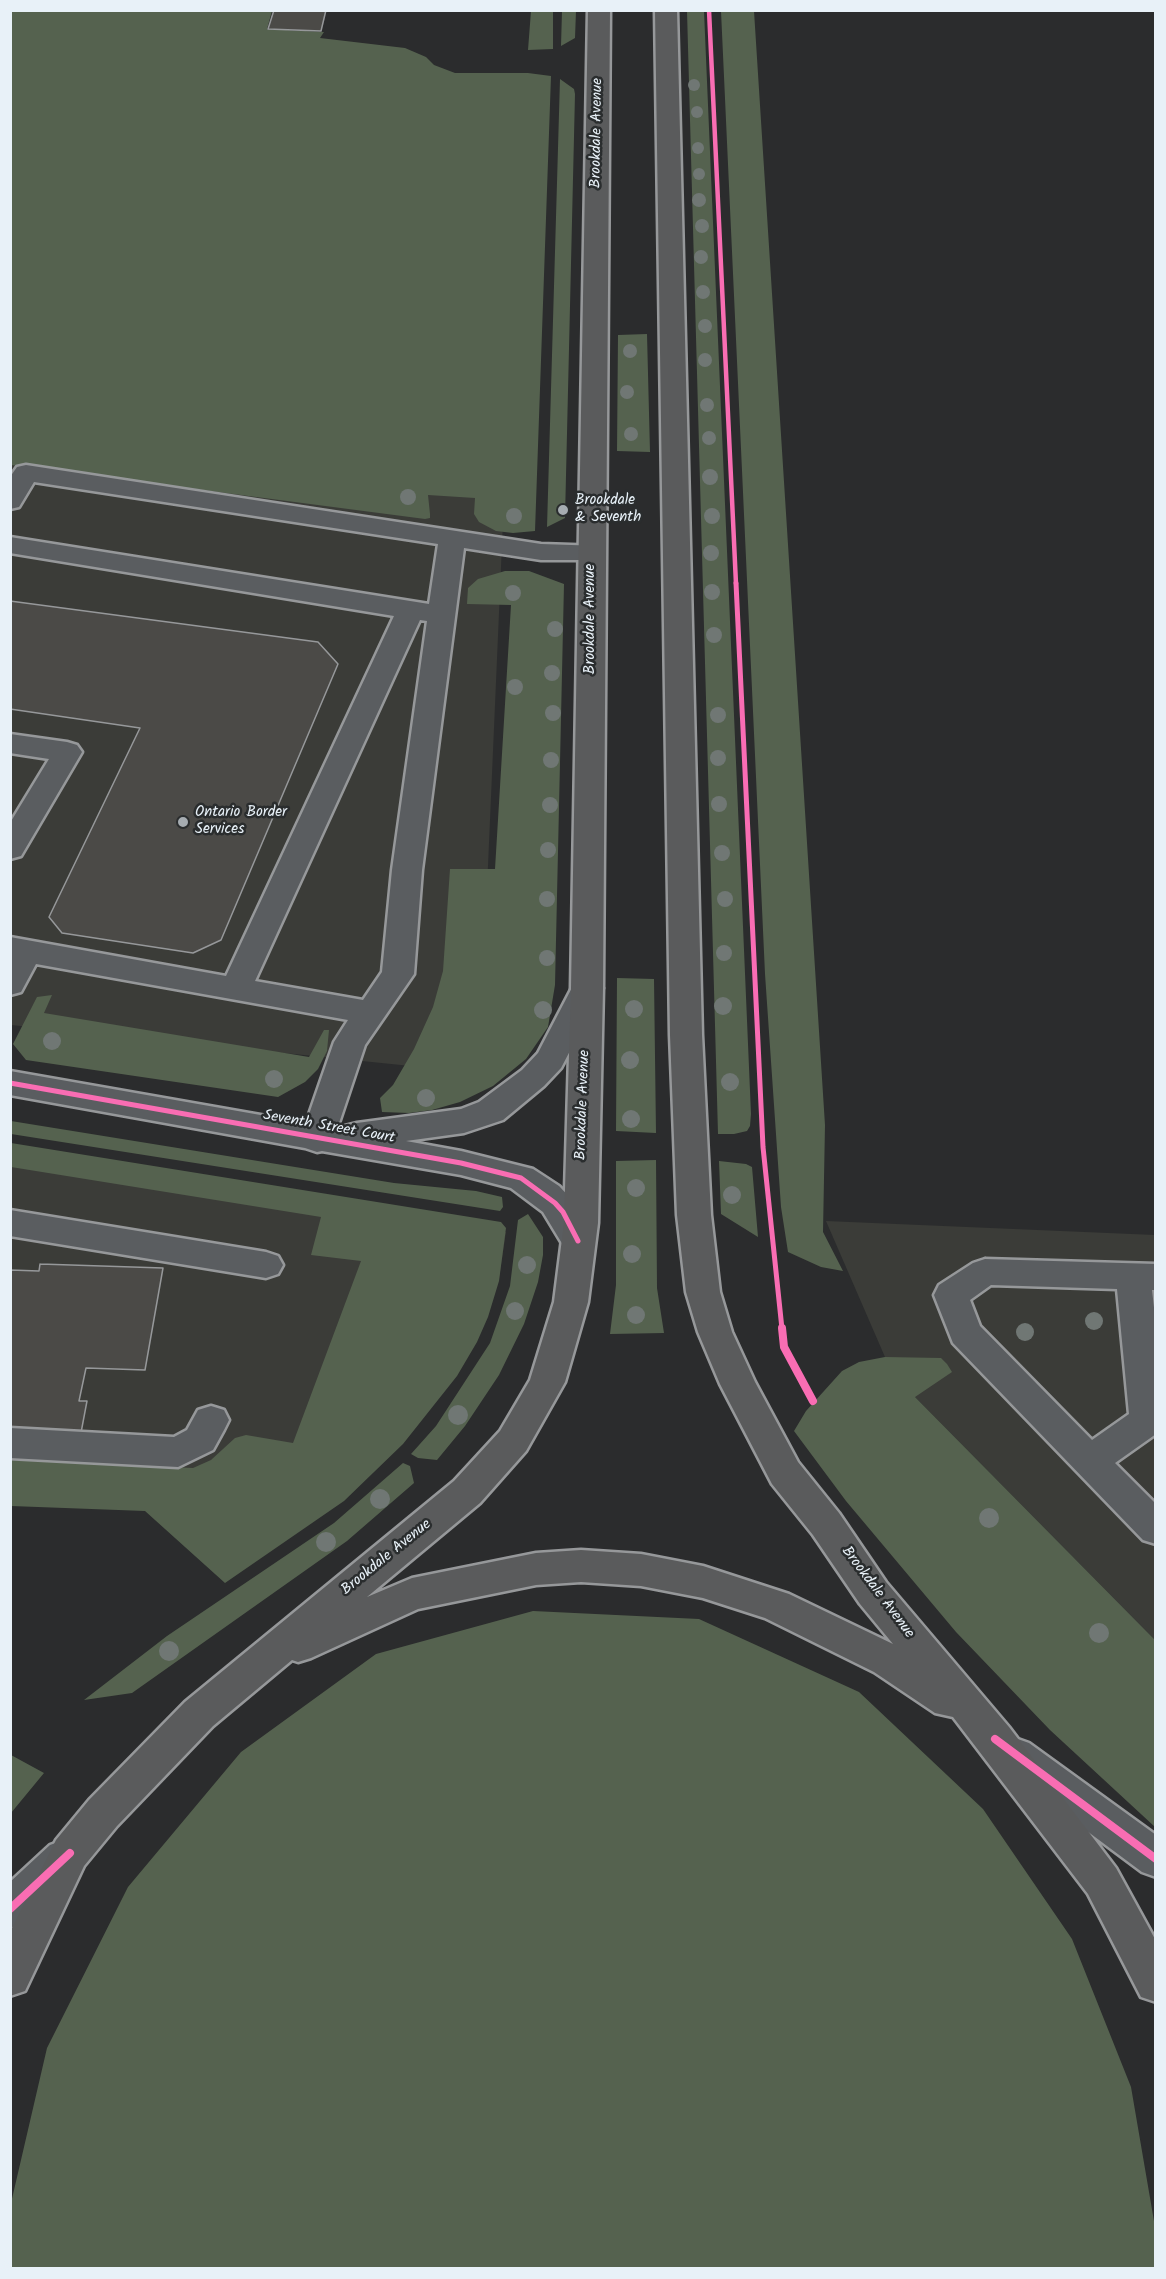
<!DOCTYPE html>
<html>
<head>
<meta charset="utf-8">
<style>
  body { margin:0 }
  #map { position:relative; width:1166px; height:2279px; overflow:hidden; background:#2b2c2d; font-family:Kalam,sans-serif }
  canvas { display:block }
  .frame { position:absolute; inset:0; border:12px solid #e8f1f8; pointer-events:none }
</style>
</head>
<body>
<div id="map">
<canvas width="1166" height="2279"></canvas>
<div class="frame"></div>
</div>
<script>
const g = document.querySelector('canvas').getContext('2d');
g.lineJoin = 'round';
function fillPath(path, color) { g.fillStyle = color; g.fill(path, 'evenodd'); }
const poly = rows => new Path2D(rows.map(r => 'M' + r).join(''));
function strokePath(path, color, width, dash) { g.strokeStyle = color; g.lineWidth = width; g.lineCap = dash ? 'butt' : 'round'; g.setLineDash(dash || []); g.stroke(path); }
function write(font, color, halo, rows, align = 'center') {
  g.font = font + ' Kalam,sans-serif'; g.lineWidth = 5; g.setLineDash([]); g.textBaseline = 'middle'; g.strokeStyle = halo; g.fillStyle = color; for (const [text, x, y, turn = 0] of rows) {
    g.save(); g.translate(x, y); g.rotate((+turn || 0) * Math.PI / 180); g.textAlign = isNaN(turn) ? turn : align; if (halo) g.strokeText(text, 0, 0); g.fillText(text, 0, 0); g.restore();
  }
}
fillPath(poly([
  [11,430,504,498,479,1073,11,1025],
  [10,1157,506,1232,499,1278,472,1348,350,1495,11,1489],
  [826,1221,1155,1235,1155,1640,915,1397,885,1357]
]), '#3b3c38');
fillPath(poly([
  [10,11,272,11,267,29,324,32,320,38,405,48,426,57,434,65,455,73,528,73,551,76,535,531,513,533,496,531,479,522,474,514,475,498,428,495,430,514,430,518,425,519,11,465],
  [531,11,553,11,553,49,528,50],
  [562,11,576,11,575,38,561,46],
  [687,11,704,11,751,1114,750,1126,747,1131,734,1134,718,1134],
  [721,11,754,11,825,1125,823,1232,843,1271,821,1267,788,1252,781,1207,765,974],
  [560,79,574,89,575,94,565,518,547,527],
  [647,334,650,452,617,451,618,335],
  [505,571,529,571,564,584,555,985,548,1027,526,1059,493,1086,460,1102,432,1110,409,1113,382,1112,380,1098,393,1085,414,1049,433,1007,443,971,450,869,495,869,511,605,467,604,468,588,478,579],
  [617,978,654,979,656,1133,616,1131],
  [52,995,44,1013,309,1057,324,1030,329,1030,327,1051,318,1069,305,1082,278,1097,26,1060,13,1044,37,997],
  [11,1121,394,1183,476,1191,502,1197,503,1207,500,1211,11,1134],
  [11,1143,501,1222,506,1228,499,1281,488,1317,477,1342,457,1376,403,1444,344,1501,225,1583,145,1511,11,1506,11,1460,193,1468,211,1460,235,1438,246,1435,293,1443,361,1261,311,1255,321,1217,11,1167],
  [656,1160,657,1288,664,1333,610,1334,616,1285,616,1161],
  [719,1161,746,1164,752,1167,758,1237,721,1214],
  [528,1214,543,1237,543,1255,538,1282,524,1324,499,1375,465,1426,437,1460,418,1458,411,1454,436,1426,490,1343,510,1286,518,1220],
  [885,1357,941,1358,947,1364,952,1372,915,1397,1155,1640,1155,1827,1050,1730,956,1632,846,1501,794,1431,806,1411,842,1371,859,1362],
  [403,1463,410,1466,414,1483,347,1541,132,1693,84,1700,167,1636,334,1523],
  [533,1611,699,1619,859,1692,983,1809,1072,1939,1131,2087,1155,2227,1155,2268,11,2268,11,2203,47,2048,128,1887,241,1752,376,1654],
  [11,1755,44,1773,11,1813]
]), '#55624f');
const building = poly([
  [274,10,326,10,321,31,268,29,274,10],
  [10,601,318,642,338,664,221,940,193,953,62,933,49,917,140,728,10,709,10,601],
  [40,1264,163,1268,145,1370,86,1368,79,1401,87,1401,80,1438,10,1440,10,1270,39,1271,40,1264]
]);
fillPath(building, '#4b4a47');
strokePath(building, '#96989a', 1.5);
const minor = poly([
  [26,465,541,544,601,546,605,552,601,558,591,560,541,560,464,548,422,870,414,974,365,1045,337,1129,343,1130,345,1126,357,1123,461,1109,479,1102,522,1070,538,1053,576,980,587,977,598,980,603,988,561,1068,544,1086,503,1120,464,1133,406,1141,461,1151,533,1169,559,1186,575,1203,595,1241,590,1250,578,1254,566,1250,543,1212,511,1188,461,1175,322,1151,317,1152,305,1148,10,1095,10,1071,306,1123,334,1042,348,1020,36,964,21,992,10,995,10,937,226,976,394,616,10,553,10,537,429,604,438,544,34,482,19,507,10,509,10,477,17,467,26,465],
  [420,620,427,621,392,870,382,972,363,1000,255,981,420,620],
  [10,734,67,742,77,745,82,752,21,856,10,859,10,823,49,759,10,753,10,734],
  [10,1210,266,1252,278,1256,283,1265,278,1274,266,1278,10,1236,10,1210],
  [985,1259,1156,1264,1156,1290,1152,1290,1156,1325,1156,1434,1115,1463,1156,1504,1156,1544,1143,1540,953,1343,934,1295,939,1285,973,1263,985,1259],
  [991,1285,1117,1289,1129,1414,1092,1440,980,1326,970,1300,991,1285],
  [211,1406,224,1410,229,1420,224,1430,213,1450,178,1467,10,1458,10,1428,174,1437,187,1430,198,1410,211,1406],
  [1015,1738,1029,1743,1156,1835,1156,1877,1142,1872,1001,1767,995,1755,1001,1743,1015,1738],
  [64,1840,78,1845,84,1858,78,1871,24,1922,10,1928,10,1882,50,1845,64,1840]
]);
const major = poly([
  [588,10,610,10,603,988,598,1223,588,1302,565,1382,526,1451,480,1503,367,1597,412,1578,536,1553,581,1550,641,1554,703,1566,789,1594,893,1644,860,1604,813,1535,772,1484,720,1384,698,1332,686,1292,677,1215,670,1035,655,10,677,10,702,1035,711,1215,720,1292,732,1332,755,1382,798,1462,839,1513,886,1582,1009,1727,1116,1868,1156,1941,1156,2002,1141,1997,1088,1894,953,1717,935,1713,874,1672,765,1618,703,1598,641,1586,581,1582,536,1585,418,1609,311,1658,298,1662,292,1660,213,1726,117,1826,84,1866,25,1991,10,1996,10,1932,56,1840,89,1800,185,1702,454,1481,500,1431,530,1380,554,1302,564,1223,571,988,588,10]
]);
strokePath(minor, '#96989a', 5);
strokePath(major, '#96989a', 5);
fillPath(minor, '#5a5d60');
fillPath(major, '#5a5b5c');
strokePath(poly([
  [709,10,736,584]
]), '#f96db3', 4.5);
strokePath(poly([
  [736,583,763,1147,782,1329],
  [10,1083,461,1163,521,1178,555,1203,563,1212,578,1241]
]), '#f96db3', 5);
strokePath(poly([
  [782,1328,784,1347,813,1401],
  [995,1739,1156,1859],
  [10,1909,70,1853]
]), '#f96db3', 8);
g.fillStyle = '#707774';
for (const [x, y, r] of [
  [694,85,6],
  [697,112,6],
  [698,148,6],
  [699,174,6],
  [699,200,7],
  [702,226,7],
  [701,257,7],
  [703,292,7],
  [705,326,7],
  [630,351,7],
  [705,360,7],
  [627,392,7],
  [707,405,7],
  [631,434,7],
  [709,438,7],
  [710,477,8],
  [408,497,8],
  [514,516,8],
  [712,516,8],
  [711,553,8],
  [712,592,8],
  [513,593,8],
  [555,629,8],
  [714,635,8],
  [552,673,8],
  [515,687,8],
  [553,713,8],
  [718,715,8],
  [718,758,8],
  [551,760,8],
  [719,804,8],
  [550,805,8],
  [548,850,8],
  [722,853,8],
  [547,899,8],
  [725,899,8],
  [724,953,8],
  [547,958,8],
  [723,1006,9],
  [634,1009,9],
  [543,1010,9],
  [52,1041,9],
  [630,1060,9],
  [274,1079,9],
  [730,1082,9],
  [426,1098,9],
  [631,1119,9],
  [636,1188,9],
  [732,1195,9],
  [632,1254,9],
  [527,1265,9],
  [515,1311,9],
  [636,1315,9],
  [1094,1321,9],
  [1025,1332,9],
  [458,1415,10],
  [380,1499,10],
  [989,1518,10],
  [326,1542,10],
  [1099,1633,10],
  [169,1651,10]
]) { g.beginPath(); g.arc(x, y, r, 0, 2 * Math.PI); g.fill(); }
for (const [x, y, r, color] of [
  [563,510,6,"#a6acb1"],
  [183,822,6,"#a6acb1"]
]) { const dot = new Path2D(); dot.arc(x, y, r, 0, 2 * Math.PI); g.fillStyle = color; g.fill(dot); strokePath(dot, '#2a2d2e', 2); }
write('15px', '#e8f1f8', '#2a2d2e', [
  ["Brookdale Avenue",598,133,-89],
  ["Brookdale Avenue",591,619,-90],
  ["Brookdale Avenue",584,1105,-88],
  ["Seventh Street Court",329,1128,10],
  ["Brookdale Avenue",387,1558,-39],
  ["Brookdale Avenue",877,1593,53]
]);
write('15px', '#e8f1f8', '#2a2d2e', [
  ["Brookdale",575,501],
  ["& Seventh",575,518],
  ["Ontario Border",195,813],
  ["Services",195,830]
], 'left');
</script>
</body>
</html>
